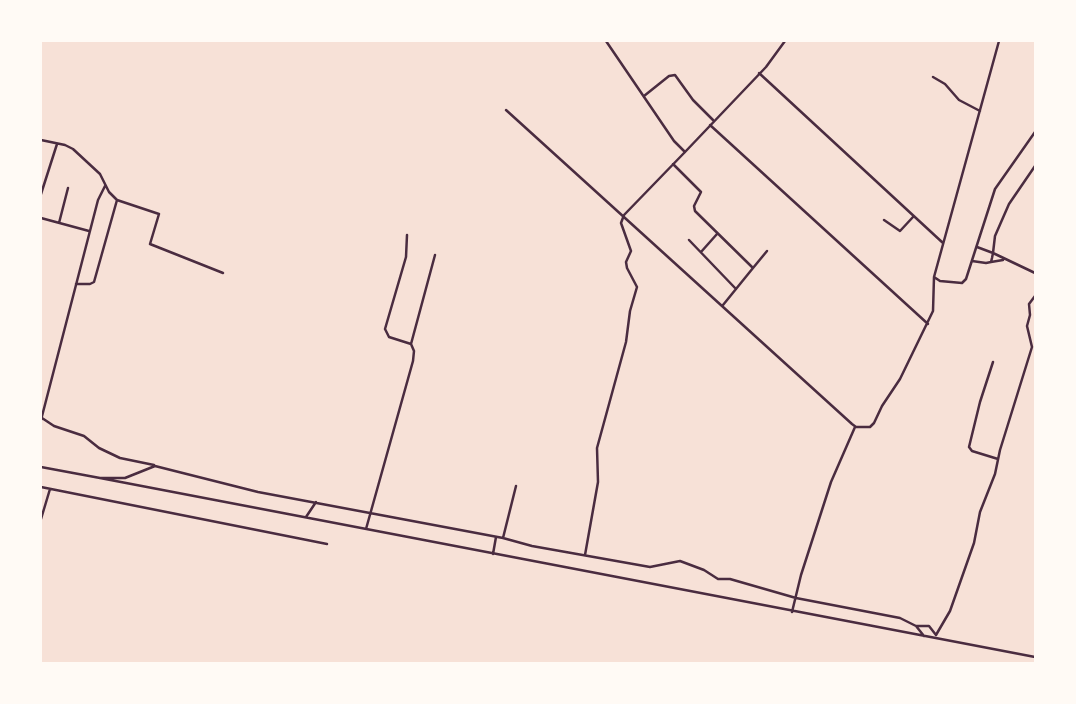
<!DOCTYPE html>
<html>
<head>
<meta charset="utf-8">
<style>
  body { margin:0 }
  #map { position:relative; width:1076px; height:704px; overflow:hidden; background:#f7e1d7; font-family:"PT Serif",serif }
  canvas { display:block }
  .frame { position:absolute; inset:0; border:42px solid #fffaf5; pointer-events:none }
</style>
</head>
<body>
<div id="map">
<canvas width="1076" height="704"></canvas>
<div class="frame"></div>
</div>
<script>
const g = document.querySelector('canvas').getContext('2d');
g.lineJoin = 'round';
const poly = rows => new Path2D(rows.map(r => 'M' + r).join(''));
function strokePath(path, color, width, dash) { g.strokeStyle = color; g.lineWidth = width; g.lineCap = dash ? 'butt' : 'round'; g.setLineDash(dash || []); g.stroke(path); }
strokePath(poly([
  [606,41,674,141,685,152,766,67,785,41],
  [759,73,943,243],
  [933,77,945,84,959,100,980,111],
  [644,96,669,76,675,75,693,100,713,120],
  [506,110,852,424,856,427,870,427,874,423,882,406,900,379,933,311,934,277,999,41],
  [710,125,928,324],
  [41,140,65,145,73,149,100,174,109,192,117,200,159,214,150,244,223,273],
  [673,164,701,192,694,206,695,211,753,268,723,305],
  [1035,166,1009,204,995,236,993,253,1035,273],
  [41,194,57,144],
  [41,218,89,231],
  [884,220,900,231,913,217],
  [59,223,68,188],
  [407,235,406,257,385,329,389,337,411,344],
  [689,240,736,289],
  [701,252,717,234],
  [972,261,986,263,991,262,992,258,993,253,977,247],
  [991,262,1003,260],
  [753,268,767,251],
  [934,277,940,281,962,283,966,279,995,189,1035,132],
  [76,284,90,284,94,282,117,200],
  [993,362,980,402,969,447,972,451,998,459],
  [42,418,54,426,84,436,99,448,120,458,154,465],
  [41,420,98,200,105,186],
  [41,467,100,478,125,478,155,466,258,492,503,538,532,546,650,567,680,561,704,570,718,579,730,579,796,598,900,618,916,626,924,636],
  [100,478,1035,657],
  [41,487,327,544],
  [306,517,316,502],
  [41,519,50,489],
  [366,529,413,361,414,351,411,344,435,255],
  [503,538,516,486],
  [493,554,496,537],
  [585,555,598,482,597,448,626,342,630,311,637,287,627,268,626,262,631,251,621,223,624,215,685,152],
  [792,612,801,575,831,482,855,427],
  [916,626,929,626,936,635,950,611,974,543,980,512,995,474,1000,450,1032,347,1027,326,1030,315,1029,304,1035,296]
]), '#4a2c40', 2.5);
</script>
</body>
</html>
